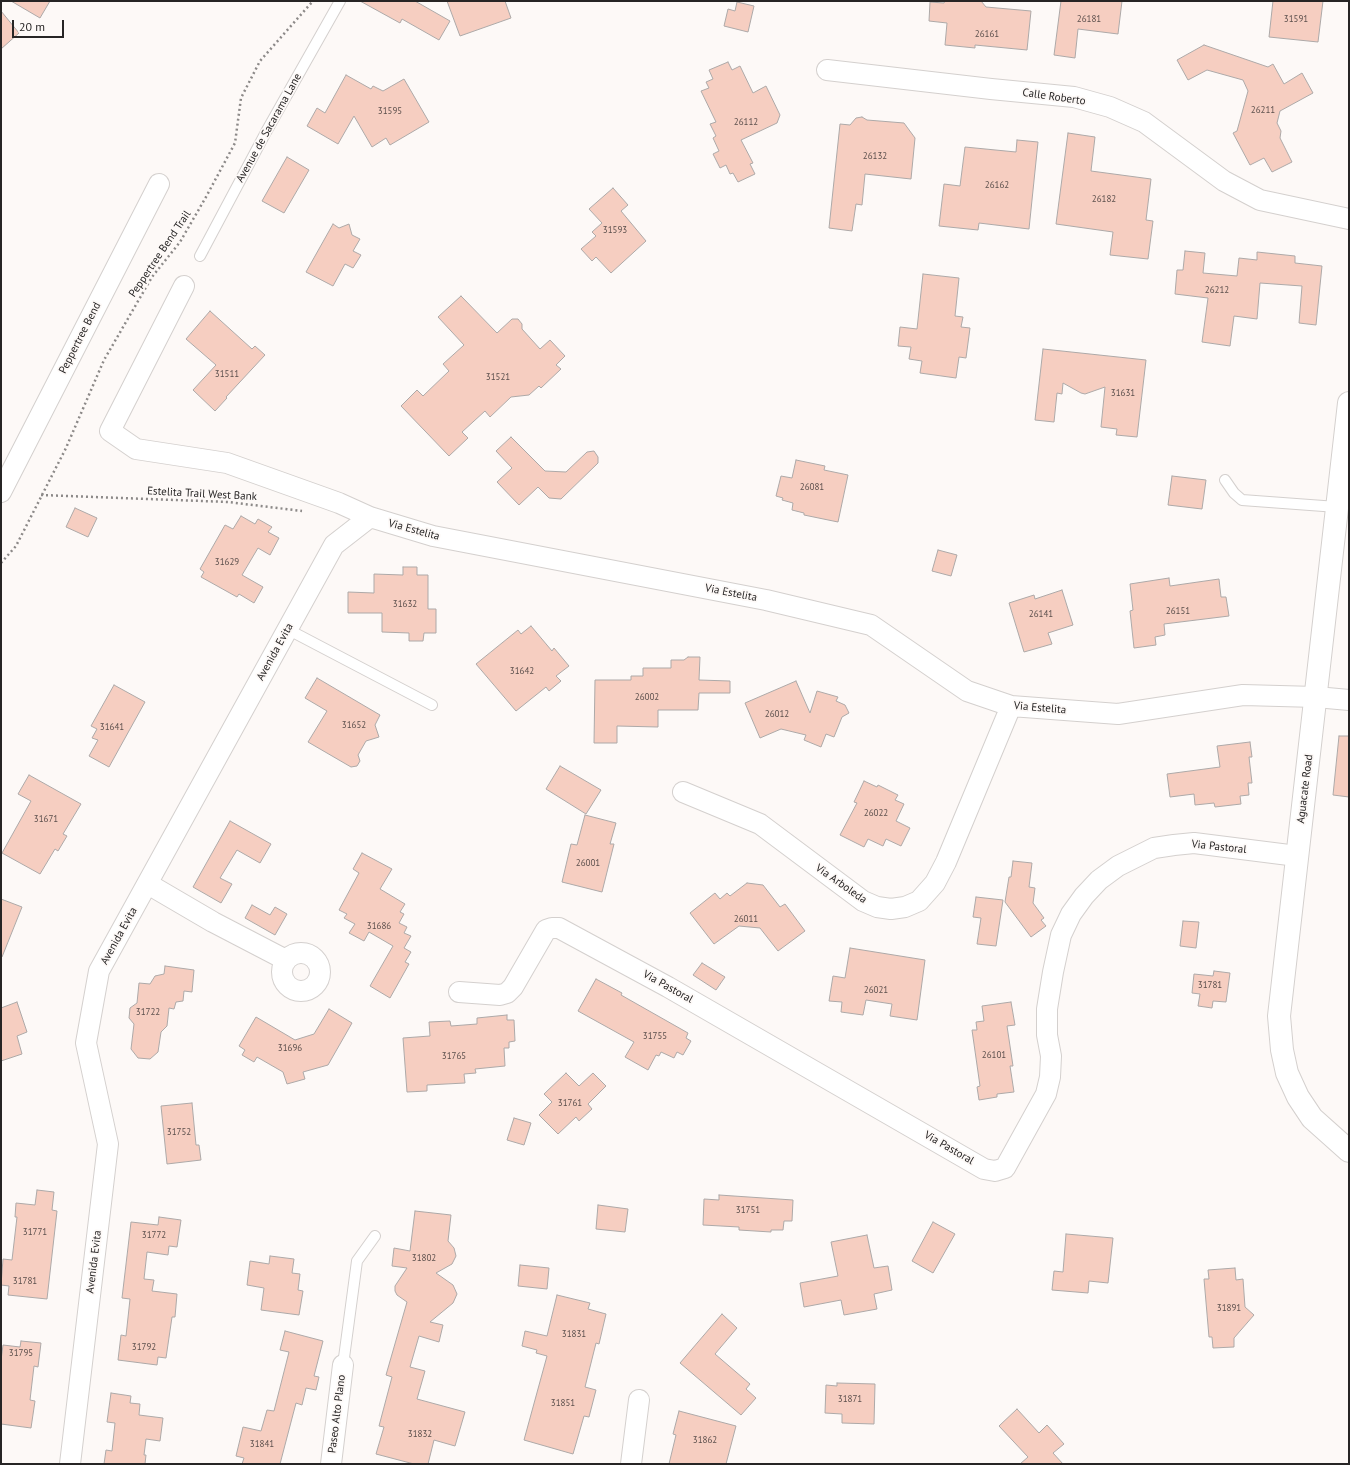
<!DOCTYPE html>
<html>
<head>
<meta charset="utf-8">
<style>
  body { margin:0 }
  #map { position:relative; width:1350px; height:1465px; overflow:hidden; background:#fdf9f7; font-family:"PT Sans",sans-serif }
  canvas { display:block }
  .frame { position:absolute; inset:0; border:2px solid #272525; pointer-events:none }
  .scale { position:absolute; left:12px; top:20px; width:52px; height:18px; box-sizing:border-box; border:2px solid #272525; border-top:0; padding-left:5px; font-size:12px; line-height:14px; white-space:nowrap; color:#272525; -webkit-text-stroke:3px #fdf9f7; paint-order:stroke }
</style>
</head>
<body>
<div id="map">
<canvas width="1350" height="1465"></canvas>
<div class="frame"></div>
<div class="scale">20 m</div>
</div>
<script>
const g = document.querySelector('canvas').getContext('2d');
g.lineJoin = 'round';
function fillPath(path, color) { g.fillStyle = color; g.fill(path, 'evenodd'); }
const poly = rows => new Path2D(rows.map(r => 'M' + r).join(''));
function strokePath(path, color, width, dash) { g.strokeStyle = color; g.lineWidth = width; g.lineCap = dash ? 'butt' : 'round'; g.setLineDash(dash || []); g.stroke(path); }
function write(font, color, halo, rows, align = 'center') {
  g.font = font + ' "PT Sans",sans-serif'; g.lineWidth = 3.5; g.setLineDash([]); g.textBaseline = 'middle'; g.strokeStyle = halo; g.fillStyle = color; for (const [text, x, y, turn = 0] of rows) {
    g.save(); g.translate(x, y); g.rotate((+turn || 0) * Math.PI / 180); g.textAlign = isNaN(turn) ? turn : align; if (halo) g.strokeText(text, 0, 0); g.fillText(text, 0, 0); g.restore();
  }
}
const building = poly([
  [11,1,50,1,40,18,11,1],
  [360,1,415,1,450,21,439,40,402,19,400,23,360,1],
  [447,1,505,1,511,18,460,36,447,1],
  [945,1,981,1,986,7,1031,11,1027,50,975,45,975,48,945,45,947,23,929,21,930,2,944,3,945,1],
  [1061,1,1122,1,1118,34,1078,29,1075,58,1054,55,1061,1],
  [1273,1,1323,1,1318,42,1269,37,1273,1],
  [737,2,754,6,748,32,724,26,728,9,735,11,737,2],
  [1,11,19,33,1,49,1,11],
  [1204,45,1268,67,1273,64,1284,84,1302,73,1313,93,1280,111,1277,123,1281,131,1280,138,1292,162,1272,172,1264,158,1250,165,1233,133,1237,131,1248,91,1243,80,1207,70,1188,80,1177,60,1204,45],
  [728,62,732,70,740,66,753,93,766,86,780,115,777,123,741,140,753,163,750,164,755,174,738,182,733,173,730,174,726,165,720,168,713,154,719,151,713,138,716,136,710,124,716,122,701,91,709,88,706,82,713,79,709,70,728,62],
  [346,75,371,89,373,86,383,91,404,79,429,122,390,145,386,138,372,147,354,116,338,144,307,126,317,108,325,113,346,75],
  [862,117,867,120,904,123,915,138,911,179,865,174,862,205,856,204,852,231,829,228,840,124,850,125,856,118,862,117],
  [1068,133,1095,137,1091,171,1151,179,1146,220,1153,221,1148,259,1110,255,1113,232,1056,224,1068,133],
  [1017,140,1038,142,1029,229,979,223,978,230,939,226,944,184,960,186,965,147,1016,152,1017,140],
  [287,157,309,170,284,213,262,201,287,157],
  [613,188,628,205,621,211,646,241,611,273,596,257,592,261,581,249,596,236,592,232,602,223,589,209,613,188],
  [333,224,339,228,349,224,352,235,360,239,353,251,361,255,353,268,345,264,333,286,306,272,333,224],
  [1185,251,1205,253,1203,273,1237,276,1239,258,1257,260,1257,252,1295,256,1295,263,1322,266,1316,325,1299,323,1302,286,1260,283,1257,319,1234,316,1230,346,1202,342,1208,298,1175,294,1177,270,1183,270,1185,251],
  [923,274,959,278,955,316,963,317,961,327,970,328,966,358,959,357,956,378,920,373,922,361,909,359,911,347,898,346,900,327,917,329,923,274],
  [461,296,497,333,512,319,518,319,522,324,522,329,540,349,550,340,565,356,556,365,561,369,541,388,539,386,529,395,511,397,490,417,485,411,462,432,468,438,449,456,401,406,417,390,423,396,449,371,443,364,464,345,438,317,461,296],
  [210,311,252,349,255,346,265,355,226,397,227,398,215,411,193,390,216,365,186,339,210,311],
  [1043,349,1146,360,1137,437,1116,435,1117,429,1101,427,1105,387,1085,394,1081,393,1063,383,1062,394,1057,393,1054,422,1035,420,1043,349],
  [511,437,545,471,566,472,587,452,594,451,598,457,598,463,561,499,549,498,538,487,519,505,497,482,512,468,496,451,511,437],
  [796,460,825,466,824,470,848,475,838,522,804,515,804,513,792,510,793,503,782,500,783,498,776,496,781,476,792,478,796,460],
  [1172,476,1206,480,1202,509,1168,505,1172,476],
  [75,508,97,518,88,537,66,527,75,508],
  [241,516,255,524,258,519,272,527,268,532,279,538,270,555,258,548,242,575,263,587,254,603,239,594,237,597,201,577,204,572,200,569,225,525,233,529,241,516],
  [938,550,957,555,951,576,932,571,938,550],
  [403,567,417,567,417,575,428,575,428,609,436,609,436,633,424,633,423,641,409,641,409,633,382,632,382,613,348,613,348,592,374,593,374,574,403,575,403,567],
  [1169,578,1170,586,1219,579,1221,597,1226,597,1229,616,1164,624,1165,635,1155,637,1156,645,1134,648,1130,611,1133,610,1130,584,1169,578],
  [1062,590,1073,625,1048,633,1052,644,1024,652,1009,603,1034,595,1035,599,1062,590],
  [531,626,552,651,554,648,569,666,556,676,561,681,549,691,546,687,516,711,476,664,518,630,521,634,531,626],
  [688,657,700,657,699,680,730,681,730,693,699,693,698,710,658,710,658,727,617,726,617,743,594,743,595,680,631,680,631,676,643,676,643,668,671,668,671,660,684,660,688,657],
  [317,678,380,715,375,725,379,737,366,741,358,755,360,761,357,766,351,767,308,742,327,711,305,698,317,678],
  [796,681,810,713,817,691,838,697,836,701,845,705,849,713,842,717,834,737,826,734,821,747,804,740,806,735,781,729,760,738,745,703,796,681],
  [114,685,145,702,109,767,89,756,98,740,92,738,97,729,91,726,114,685],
  [1339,736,1349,736,1349,797,1333,795,1339,736],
  [1250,742,1252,757,1249,757,1252,783,1248,783,1249,795,1240,796,1241,804,1215,807,1214,803,1195,805,1194,794,1170,797,1167,774,1220,767,1217,746,1250,742],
  [560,766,601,790,586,814,546,789,560,766],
  [29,775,81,804,63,834,67,836,58,851,55,849,40,874,2,853,31,801,18,794,29,775],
  [864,781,877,787,878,785,898,795,895,800,904,804,896,821,910,828,901,846,886,839,883,846,868,839,864,847,840,835,857,803,854,802,864,781],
  [585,815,616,823,610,844,614,844,602,892,562,882,571,844,577,845,585,815],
  [230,821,271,844,260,863,237,850,220,878,232,884,221,903,193,887,230,821],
  [362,853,392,869,380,889,405,904,400,912,404,914,399,923,407,927,404,933,411,936,404,948,411,952,405,962,409,964,390,998,370,986,393,946,369,932,364,941,349,933,355,924,344,918,347,914,339,910,359,873,353,869,362,853],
  [1013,861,1032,863,1029,887,1035,888,1033,903,1044,918,1041,920,1046,926,1031,937,1005,902,1009,877,1011,877,1013,861],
  [747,883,763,885,780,907,785,904,805,931,778,951,760,928,739,926,714,944,690,913,715,893,720,899,727,893,730,896,747,883],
  [976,897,1003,900,996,946,977,944,981,918,973,917,976,897],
  [1,899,22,907,2,957,1,957,1,899],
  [252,905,270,915,275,907,287,914,275,935,245,918,252,905],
  [1183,921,1199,922,1196,948,1180,946,1183,921],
  [850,948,925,960,917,1020,890,1016,892,1004,866,1000,863,1015,841,1012,842,1002,829,1001,833,976,845,978,850,948],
  [702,963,725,977,716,990,693,975,702,963],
  [165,966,194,970,192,992,184,991,183,1001,176,1002,174,1009,169,1008,167,1026,161,1032,158,1052,150,1059,138,1058,131,1049,134,1024,129,1018,130,1008,137,1003,139,983,150,984,155,976,164,974,165,966],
  [1214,971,1230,973,1226,1002,1213,1001,1212,1008,1198,1006,1200,994,1192,993,1194,974,1213,976,1214,971],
  [596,979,622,993,621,995,688,1033,686,1038,691,1041,683,1055,677,1052,674,1058,661,1052,659,1056,656,1055,648,1070,625,1057,634,1042,578,1011,596,979],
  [17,1002,27,1032,17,1036,22,1054,1,1061,1,1008,17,1002],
  [1011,1002,1015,1025,1007,1026,1013,1066,1010,1066,1014,1092,997,1094,997,1097,979,1100,977,1087,980,1086,972,1030,977,1030,976,1022,984,1021,982,1006,1011,1002],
  [329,1009,352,1023,328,1065,303,1072,305,1079,287,1084,283,1072,257,1057,254,1062,242,1055,245,1050,239,1046,256,1017,295,1040,314,1034,329,1009],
  [507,1015,507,1020,514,1020,515,1041,509,1042,509,1048,504,1048,505,1066,475,1069,476,1073,464,1074,465,1083,427,1085,427,1091,407,1092,403,1038,430,1036,429,1022,450,1021,451,1026,477,1024,477,1018,507,1015],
  [566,1073,579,1086,593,1073,606,1086,588,1104,592,1109,579,1121,576,1117,558,1134,539,1115,552,1102,544,1094,566,1073],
  [192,1103,196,1145,199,1145,201,1160,167,1164,161,1106,192,1103],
  [514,1118,531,1123,524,1145,507,1140,514,1118],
  [37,1190,54,1192,52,1210,57,1211,47,1299,8,1295,9,1286,1,1285,3,1259,12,1260,17,1217,15,1217,16,1203,35,1205,37,1190],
  [719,1195,793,1200,792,1221,784,1221,783,1230,771,1230,771,1232,739,1230,739,1227,703,1225,704,1199,719,1200,719,1195],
  [598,1205,628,1209,625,1232,596,1229,598,1205],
  [415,1211,451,1215,448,1241,454,1248,456,1256,452,1264,436,1273,453,1285,457,1294,453,1303,430,1322,443,1325,439,1342,419,1336,410,1367,425,1371,417,1399,465,1412,455,1446,434,1440,428,1464,414,1464,376,1454,384,1427,379,1426,392,1377,386,1375,407,1302,397,1295,395,1291,395,1286,407,1268,392,1266,394,1248,410,1251,415,1211],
  [159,1217,181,1220,177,1247,169,1246,168,1255,147,1252,144,1279,154,1280,152,1291,177,1294,175,1317,172,1317,166,1358,158,1357,157,1365,118,1360,121,1335,126,1336,130,1299,122,1298,131,1222,158,1225,159,1217],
  [933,1222,955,1234,933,1273,912,1261,933,1222],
  [1066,1234,1113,1238,1108,1283,1089,1281,1088,1293,1052,1290,1054,1271,1063,1272,1066,1234],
  [867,1235,874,1268,888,1266,892,1290,874,1294,877,1309,844,1315,841,1300,804,1307,800,1283,838,1276,831,1242,867,1235],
  [270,1256,294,1259,292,1273,300,1274,298,1290,303,1291,299,1315,261,1310,264,1288,247,1285,250,1261,269,1264,270,1256],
  [520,1265,549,1268,547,1289,518,1286,520,1265],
  [1235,1268,1236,1280,1243,1279,1245,1307,1254,1315,1234,1338,1234,1347,1213,1348,1212,1337,1209,1337,1204,1279,1209,1279,1208,1270,1235,1268],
  [557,1295,590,1303,588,1309,606,1314,599,1344,596,1343,585,1387,596,1390,589,1417,584,1416,573,1454,524,1440,547,1356,536,1353,537,1350,522,1346,525,1331,547,1336,557,1295],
  [722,1314,737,1328,715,1354,750,1384,746,1389,756,1398,741,1415,680,1363,722,1314],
  [285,1331,323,1341,314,1376,319,1377,316,1390,306,1388,302,1405,296,1403,280,1464,242,1464,244,1458,236,1456,243,1427,261,1431,267,1410,274,1411,289,1352,280,1350,285,1331],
  [21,1341,41,1343,38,1367,34,1366,30,1400,35,1401,31,1428,1,1424,1,1360,3,1345,20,1347,21,1341],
  [837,1383,875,1384,874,1424,842,1423,842,1414,825,1413,826,1385,837,1386,837,1383],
  [111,1393,131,1396,130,1403,140,1404,139,1415,163,1418,160,1441,146,1439,144,1455,146,1455,145,1464,104,1464,106,1450,112,1451,115,1423,107,1422,111,1393],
  [1017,1409,1039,1433,1047,1425,1064,1444,1053,1453,1063,1464,1020,1464,1028,1457,999,1426,1017,1409],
  [679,1411,736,1426,726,1464,669,1464,676,1435,673,1434,679,1411]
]);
fillPath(building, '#f6cec1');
strokePath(building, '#ada9a8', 1);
const lane = poly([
  [200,256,266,132,340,1],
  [1225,480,1234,493,1242,500,1337,507],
  [287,629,432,705],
  [343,1365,357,1261,375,1236]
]);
const street = poly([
  [827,70,991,89,1074,97,1110,107,1144,122,1224,181,1260,200,1349,219],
  [184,286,110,431,136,449,227,463,339,503,370,517,433,536,766,600,871,625,967,691,1011,706,1118,714,1243,695,1316,697,1349,700],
  [1,492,159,184],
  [683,792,760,824,863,901,877,907,891,909,905,907,919,901,935,883,946,862,1011,706],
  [148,884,213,922,286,960],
  '282 972a19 19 0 1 1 38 0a19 19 0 1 1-38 0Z',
  [459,992,500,995,507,993,513,987,546,930,552,928,559,928,668,987,984,1169,995,1171,1005,1168,1046,1094,1050,1077,1051,1056,1047,1035,1047,1009,1053,972,1061,935,1071,914,1084,896,1099,880,1118,866,1154,848,1174,845,1194,843,1297,856],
  [70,1464,108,1144,86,1043,99,971,334,545,370,517],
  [331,1464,343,1365],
  [631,1464,639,1400]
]);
const secondary = poly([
  [1349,403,1279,1016,1282,1050,1287,1073,1298,1097,1312,1118,1349,1151]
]);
strokePath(lane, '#d4d0ce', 12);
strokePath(street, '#d4d0ce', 22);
strokePath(secondary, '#d4d0ce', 24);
strokePath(poly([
  [41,495,228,502,302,511],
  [1,563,16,546,66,448,104,360,152,277,180,242,206,197,235,143,241,98,260,61,313,1]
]), '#8c8988', 2.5, [2, 3]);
strokePath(lane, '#fff', 10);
strokePath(street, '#fff', 20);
strokePath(secondary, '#fff', 22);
write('9px', '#5b4f4c', null, [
  ["26181",1089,19],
  ["31591",1296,19],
  ["26161",987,34],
  ["26211",1263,110],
  ["31595",390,111],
  ["26112",746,122],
  ["26132",875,156],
  ["26162",997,185],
  ["26182",1104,199],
  ["31593",615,230],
  ["26212",1217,290],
  ["31511",227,374],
  ["31521",498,377],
  ["31631",1123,393],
  ["26081",812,487],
  ["31629",227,562],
  ["31632",405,604],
  ["26151",1178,611],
  ["26141",1041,614],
  ["31642",522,671],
  ["26002",647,697],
  ["26012",777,714],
  ["31652",354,725],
  ["31641",112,727],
  ["26022",876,813],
  ["31671",46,819],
  ["26001",588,863],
  ["26011",746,919],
  ["31686",379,926],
  ["31781",1210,985],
  ["26021",876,990],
  ["31722",148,1012],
  ["31755",655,1036],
  ["31696",290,1048],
  ["26101",994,1055],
  ["31765",454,1056],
  ["31761",570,1103],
  ["31752",179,1132],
  ["31751",748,1210],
  ["31771",35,1232],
  ["31772",154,1235],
  ["31802",424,1258],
  ["31781",25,1281],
  ["31891",1229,1308],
  ["31831",574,1334],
  ["31792",144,1347],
  ["31795",21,1353],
  ["31871",850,1399],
  ["31851",563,1403],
  ["31832",420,1434],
  ["31862",705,1440],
  ["31841",262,1444]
]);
write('11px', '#272525', '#fdf9f7', [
  ["Calle Roberto",1054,97,8],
  ["Avenue de Sacarama Lane",269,128,-61],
  ["Peppertree Bend Trail",160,254,-56],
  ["Peppertree Bend",80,338,-63],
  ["Estelita Trail West Bank",202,494,3],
  ["Via Estelita",414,530,15],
  ["Via Estelita",731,593,11],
  ["Avenida Evita",275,652,-61],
  ["Via Estelita",1040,708,5],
  ["Aguacate Road",1305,789,-83],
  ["Via Pastoral",1219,847,6],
  ["Via Arboleda",841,884,35],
  ["Avenida Evita",119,936,-61],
  ["Via Pastoral",668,987,29],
  ["Via Pastoral",949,1148,30],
  ["Avenida Evita",94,1262,-83],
  ["Paseo Alto Plano",337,1414,-83]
]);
</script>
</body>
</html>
